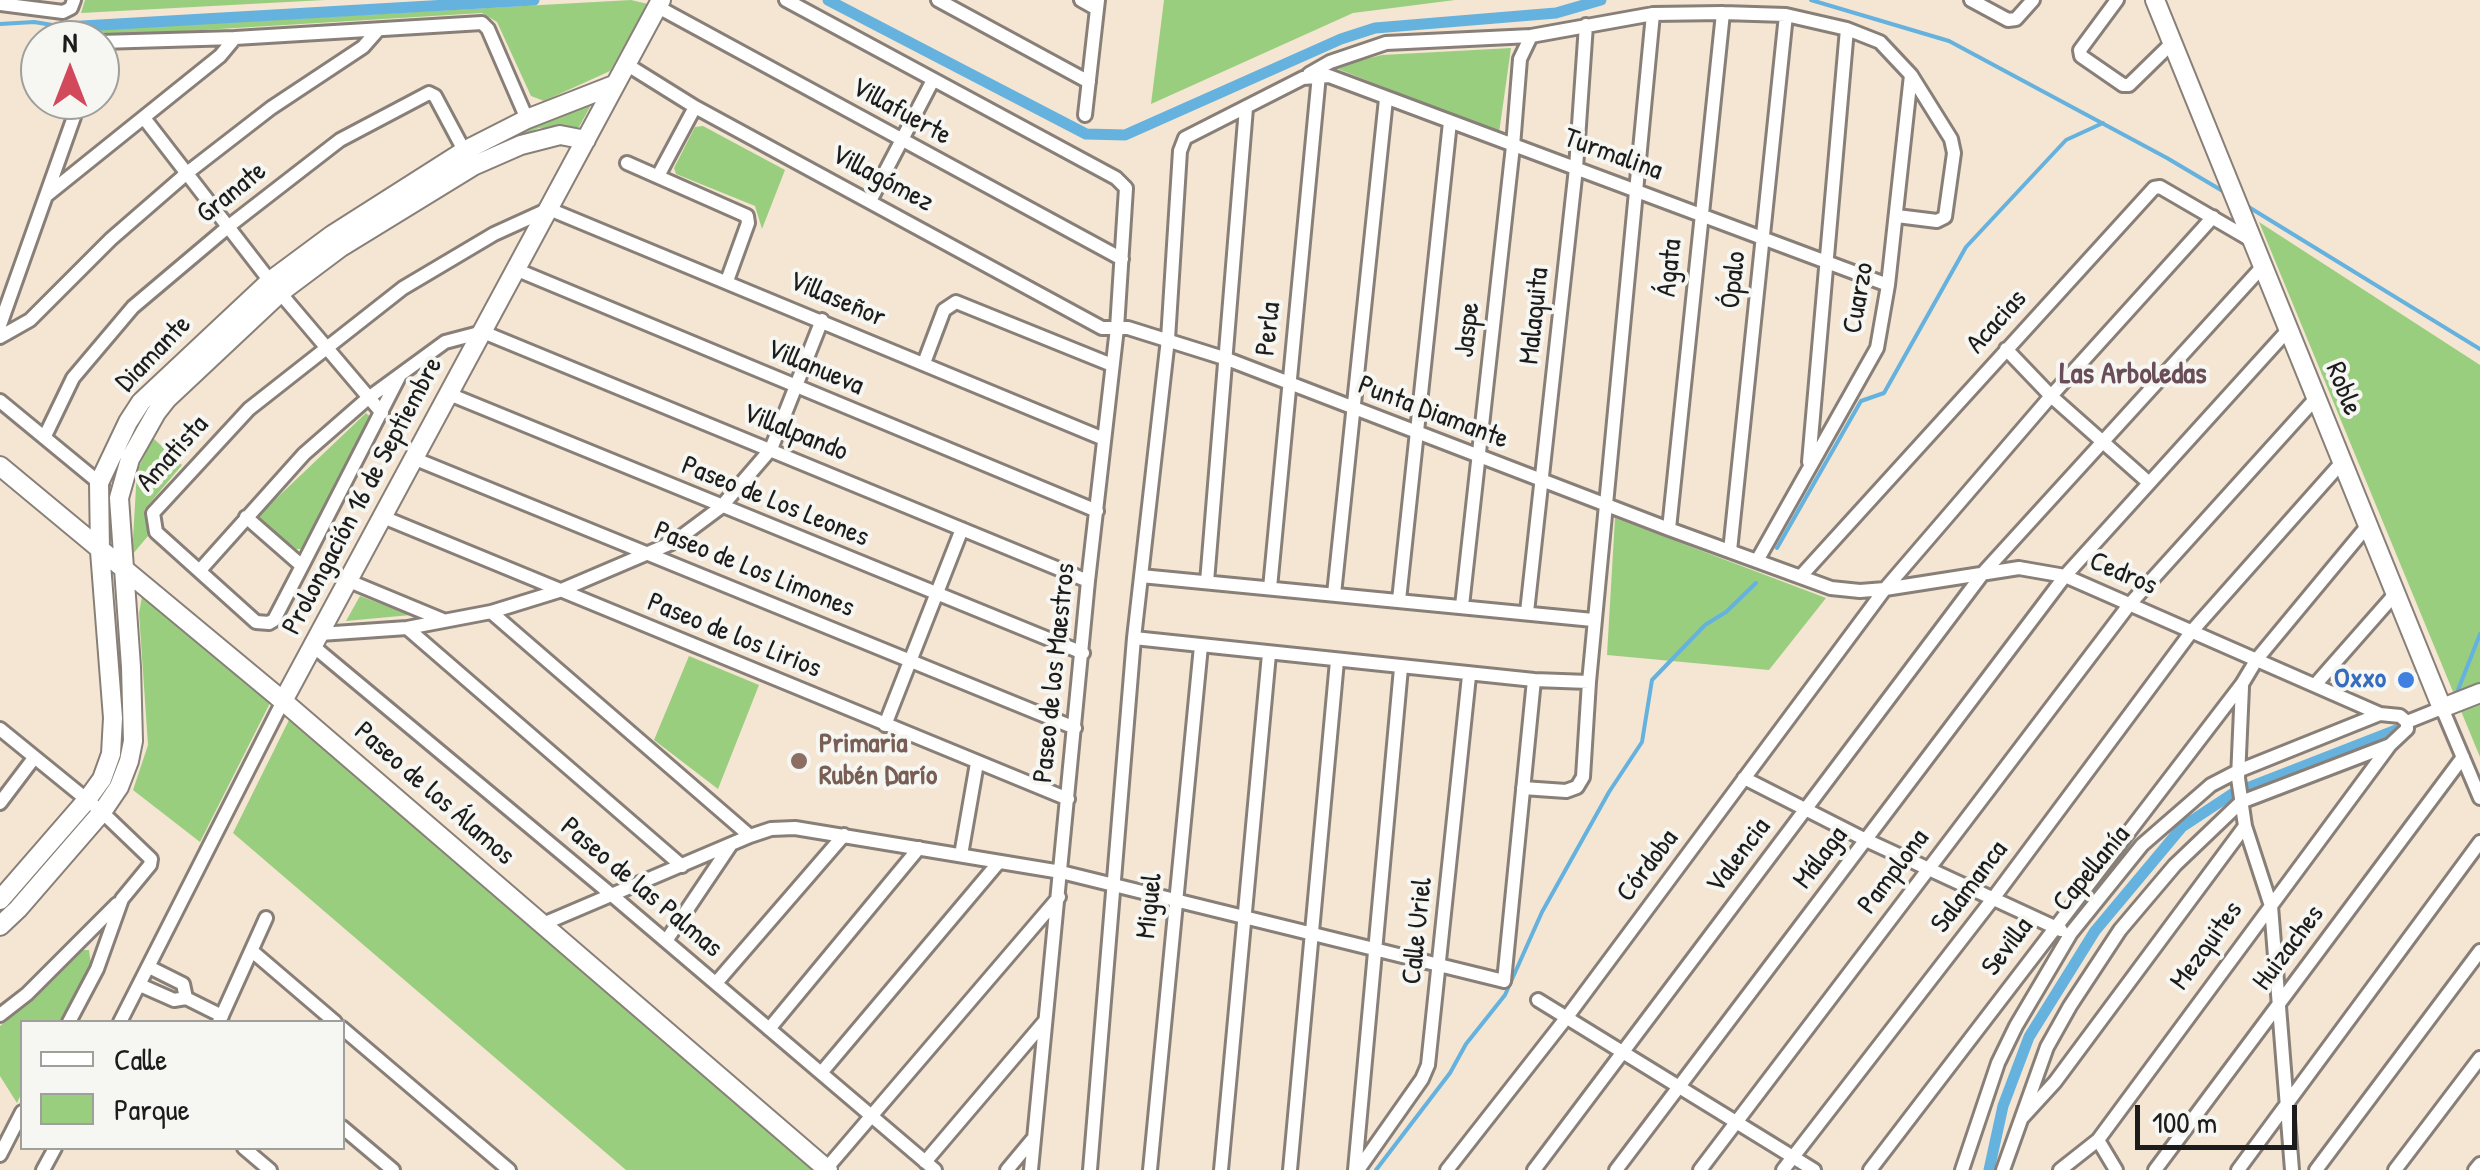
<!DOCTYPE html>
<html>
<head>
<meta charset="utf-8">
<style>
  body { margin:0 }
  #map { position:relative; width:2480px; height:1170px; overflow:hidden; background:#f5e5d3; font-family:"Patrick Hand",sans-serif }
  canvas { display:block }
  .legend { position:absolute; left:20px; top:1020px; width:325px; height:130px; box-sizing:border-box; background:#f6f6f2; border:2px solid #9f9f9c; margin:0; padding:12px 18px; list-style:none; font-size:30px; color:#1c1c1c }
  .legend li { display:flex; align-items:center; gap:20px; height:50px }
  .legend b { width:50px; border:2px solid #9f9f9c }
  .north { position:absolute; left:20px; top:20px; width:100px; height:100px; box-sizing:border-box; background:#f6f6f2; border:2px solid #9f9f9c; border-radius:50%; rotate:0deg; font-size:28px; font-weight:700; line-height:40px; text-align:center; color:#1c1c1c }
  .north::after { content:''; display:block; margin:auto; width:35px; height:45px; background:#d1495b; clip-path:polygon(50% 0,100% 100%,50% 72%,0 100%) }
  .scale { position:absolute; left:2135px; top:1105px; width:162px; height:45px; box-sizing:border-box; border:5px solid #1c1c1c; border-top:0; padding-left:12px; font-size:30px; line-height:35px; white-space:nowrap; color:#1c1c1c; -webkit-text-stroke:8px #f6f6f2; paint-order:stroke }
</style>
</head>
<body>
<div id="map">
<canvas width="2480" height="1170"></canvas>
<ul class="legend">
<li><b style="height:12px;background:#fff"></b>Calle</li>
<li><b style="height:28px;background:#99ce7f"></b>Parque</li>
</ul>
<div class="north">N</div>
<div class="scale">100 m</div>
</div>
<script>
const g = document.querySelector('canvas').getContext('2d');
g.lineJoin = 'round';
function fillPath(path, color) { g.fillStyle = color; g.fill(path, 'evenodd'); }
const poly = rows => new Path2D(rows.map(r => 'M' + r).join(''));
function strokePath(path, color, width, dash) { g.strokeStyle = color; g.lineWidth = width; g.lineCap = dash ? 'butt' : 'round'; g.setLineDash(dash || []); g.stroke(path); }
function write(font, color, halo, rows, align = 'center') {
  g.font = font + ' "Patrick Hand",sans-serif'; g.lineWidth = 8; g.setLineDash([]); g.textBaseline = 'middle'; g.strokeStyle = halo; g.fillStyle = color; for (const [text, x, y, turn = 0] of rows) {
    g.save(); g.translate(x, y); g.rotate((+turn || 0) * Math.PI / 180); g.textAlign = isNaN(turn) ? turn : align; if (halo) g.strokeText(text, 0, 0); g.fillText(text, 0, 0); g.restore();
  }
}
fillPath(poly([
  [85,0,325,0,81,13],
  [631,0,648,4,610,71,544,101,531,96,497,22,482,13,71,38,74,31],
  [1164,0,1455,0,1353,13,1151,104],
  [1511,48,1499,133,1333,67,1382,55],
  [584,101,591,105,579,127,539,128,478,154,478,146],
  [703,126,785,170,762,229,755,206,676,174,674,168,695,127],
  [2259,222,2480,365,2480,757],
  [366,413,374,420,304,549,296,549,259,520,261,513],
  [153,438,182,465,144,510,148,536,132,555,137,471],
  [1615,518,1826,598,1769,670,1607,655],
  [360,596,411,615,346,621],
  [142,597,271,701,200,842,133,790,148,745,139,613],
  [689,656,759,685,718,789,654,740],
  [289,720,812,1170,626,1170,233,833],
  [81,950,89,950,91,964,60,1022,22,1022,22,1092,17,1103,0,1076,0,1026,30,1001]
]), '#99ce7f');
strokePath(poly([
  [1811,0,1949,41,2167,158,2226,193],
  [0,24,34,22,65,27],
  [2247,206,2480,349],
  [1777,548,1861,401,1884,393,1966,247,2066,140,2103,123],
  [2458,690,2480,634],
  [1376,1170,1450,1073,1466,1044,1505,995,1542,912,1609,792,1642,742,1652,680,1705,625,1726,612,1756,583]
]), '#65b2de', 4);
strokePath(poly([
  [828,0,1086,134,1125,135,1341,39,1375,28,1556,13,1601,0],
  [65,27,534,0],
  [1989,1170,2003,1106,2029,1037,2095,931,2182,827,2232,794,2399,729]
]), '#65b2de', 11);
const street = poly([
  [786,0,1116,178,1126,188,1117,328,1088,581,1031,1170],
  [938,0,1089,82],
  [1081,0,1097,9],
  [1971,0,2008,20,2016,19,2033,0],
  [2117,0,2080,50,2081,56,2123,85,2129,85,2172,43],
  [0,4,63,12,71,8,74,0],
  [658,7,1122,259],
  [100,42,235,38,482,23,488,29,527,119],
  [626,64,695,107,1102,328,1128,328,1227,359,1669,529,1831,588,1860,591,1885,589,2019,568,2065,576,2380,714,2400,716,2407,722],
  [1309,74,1330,62,1386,43,1531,36],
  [1085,115,1098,0],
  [144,118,270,281,382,413],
  [627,163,747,216,748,223,727,281],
  [658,176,695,107],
  [47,195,220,56,235,38],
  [870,201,933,80],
  [515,269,1097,511],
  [0,325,80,100],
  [0,337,30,320,111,239,187,173,271,108,363,47,378,30],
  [2006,349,2051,396,2148,482],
  [924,363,944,310,956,302,1112,365],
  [400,375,302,566,274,620,269,623,256,622,156,532,153,513,249,409,403,288,494,234,549,209,1104,439],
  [449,394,1083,653],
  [0,401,102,485],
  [45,436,73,378,133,307,229,226,340,140,429,93,435,96,467,156],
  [413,458,1075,728],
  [1809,462,1847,29],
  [246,517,302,566],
  [383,517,1068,799],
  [1669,529,1723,13],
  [1730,551,1786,15],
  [1758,559,1877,348,1888,285,1911,75],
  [201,569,304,454,367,399,445,342,483,332,1088,581],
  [1141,576,1593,620],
  [1801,576,2154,188,2160,187,2251,240],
  [349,581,443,620],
  [1207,582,1246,108],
  [1270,588,1319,75],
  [1334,594,1386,99],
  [1399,600,1450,122],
  [1462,606,1513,146,1520,59,1531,36,1653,14,1723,13,1786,15,1847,29,1880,42,1911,75,1951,139,1954,153,1945,217,1937,221,1897,216],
  [491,612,750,836],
  [1527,612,1576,168,1586,25],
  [407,628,682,866],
  [320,634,407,628,491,612,559,591,674,542,721,507,771,449,822,320],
  [1134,638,1534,680],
  [313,646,613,896,935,1170],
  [2315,685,2396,593],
  [2242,687,2238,778,2245,826,2271,906,2292,1170],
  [2407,722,2442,708,2480,798],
  [885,725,962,529],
  [0,729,102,812,151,859,150,865,122,899,97,969,69,1022],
  [1744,778,1866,840,2061,930],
  [1523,788,1566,791,1577,787,1583,777,1589,682],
  [0,803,34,758],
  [961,855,977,763],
  [543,924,750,836,771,829,795,828,1061,872,1504,981,1534,680,1589,682,1653,14],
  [666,941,730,846],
  [252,951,335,1022],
  [149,967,183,984,186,998],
  [716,983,844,835],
  [140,985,174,1000,186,998,222,1016],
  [1538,1000,1814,1170],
  [0,1015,27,994,117,904],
  [120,1022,283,701],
  [219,1022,266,918],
  [342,1028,509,1170],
  [769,1029,919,848],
  [821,1073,999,862],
  [2022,1118,2055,1082,2245,826],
  [342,1127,393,1170],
  [2098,1140,2116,1170],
  [244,1148,270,1170],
  [0,1155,22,1112],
  [925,1162,1045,1021],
  [826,1169,1059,897],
  [43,1170,55,1148],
  [1007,1170,1032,1140],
  [1090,1170,1134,638,1168,339,1180,151,1185,138,1303,78,1329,76,1888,285],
  [1150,1170,1201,646],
  [1221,1170,1269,654],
  [1290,1170,1337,661],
  [1355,1170,1401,668],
  [1358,1170,1422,1079,1428,1065,1469,676],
  [1447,1170,1567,1017,1885,589,2051,396,2213,217],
  [1534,1170,1984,572,2263,266],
  [1616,1170,2065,576,2289,329],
  [1700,1170,2129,605,2317,397],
  [1783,1170,1992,900,2192,631,2343,461],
  [1870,1170,2242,684,2257,659,2369,524],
  [1962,1170,1998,1063,2016,1026,2071,933,2142,845,2211,785,2238,771,2380,714],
  [2003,1170,2047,1047,2070,1006,2120,930,2175,865,2241,802,2390,745],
  [2060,1170,2098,1140,2390,745,2407,729,2407,722],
  [2155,1170,2463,757],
  [2238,1170,2480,842],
  [2316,1170,2480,951],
  [2395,1170,2480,1058],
  [2475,1170,2480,1164]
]);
const secondary = poly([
  [2155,0,2442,708,2480,693],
  [0,466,283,701,828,1170],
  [283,701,661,0],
  [0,900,86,801,102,779,111,754,113,718,100,551,99,483,128,422,141,402,270,281,332,235,464,151,527,119,614,85],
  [0,926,18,909,102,812,119,787,129,761,133,741,131,667,119,498,130,459,156,413,167,399,281,292,341,247,473,166,521,145,560,135,586,140]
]);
strokePath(street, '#888078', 18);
strokePath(secondary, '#888078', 22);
strokePath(street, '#fff', 12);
strokePath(secondary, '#fff', 18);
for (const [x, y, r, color] of [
  [2406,680,10,"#3f7fe0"],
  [799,761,10,"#8d6e63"]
]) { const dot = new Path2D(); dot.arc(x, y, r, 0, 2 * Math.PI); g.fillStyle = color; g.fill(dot); strokePath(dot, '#f6f6f2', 4); }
write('28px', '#1c1c1c', '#f6f6f2', [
  ["Villafuerte",901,112,29],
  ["Turmalina",1613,155,20],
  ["Villagómez",882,179,28],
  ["Granate",232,193,-39],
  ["Ágata",1670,268,-84],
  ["Ópalo",1734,280,-84],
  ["Cuarzo",1859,298,-80],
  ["Villaseñor",837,300,23],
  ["Malaquita",1535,316,-84],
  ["Acacias",1997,322,-48],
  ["Perla",1269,329,-84],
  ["Jaspe",1468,330,-84],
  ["Diamante",154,354,-46],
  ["Villanueva",815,368,23],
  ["Roble",2343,389,68],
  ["Punta Diamante",1433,413,21],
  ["Villalpando",795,433,22],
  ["Amatista",173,454,-48],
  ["Prolongación 16 de Septiembre",363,496,-62],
  ["Paseo de Los Leones",775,502,22],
  ["Paseo de Los Limones",754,570,22],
  ["Cedros",2123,574,23],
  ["Paseo de los Lirios",734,636,22],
  ["Paseo de los Maestros",1055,673,-84],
  ["Paseo de los Álamos",434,794,41],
  ["Valencia",1739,856,-53],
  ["Málaga",1821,858,-53],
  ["Córdoba",1648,866,-53],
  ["Capellanía",2092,869,-50],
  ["Pamplona",1894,872,-53],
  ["Salamanca",1970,887,-53],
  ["Paseo de las Palmas",641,888,40],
  ["Miguel",1150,906,-84],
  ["Calle Uriel",1418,931,-84],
  ["Mezquites",2207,946,-54],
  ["Sevilla",2008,947,-53],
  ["Huizaches",2289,948,-53]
]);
write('bold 28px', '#366cbe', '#f6f6f2', [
  ["Oxxo",2386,680]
], 'right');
write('bold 28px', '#785e54', '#f6f6f2', [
  ["Primaria",819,745],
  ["Rubén Darío",819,777]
], 'left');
write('bold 30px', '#694d58', '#f6f6f2', [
  ["Las Arboledas",2133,375]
]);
</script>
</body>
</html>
